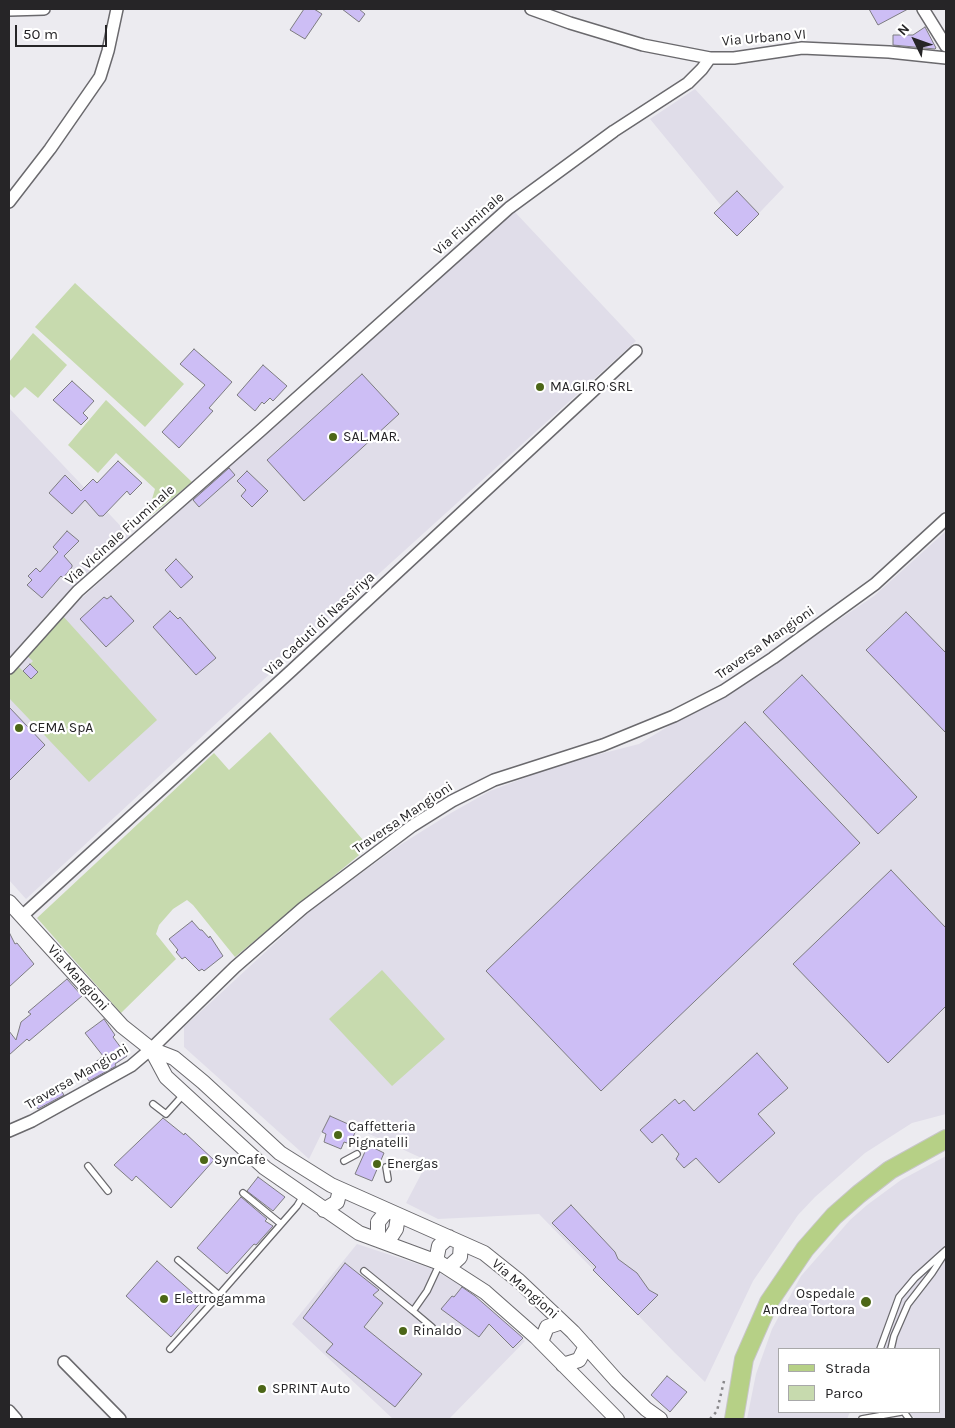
<!DOCTYPE html>
<html>
<head>
<meta charset="utf-8">
<style>
  body { margin:0 }
  #map { position:relative; width:955px; height:1428px; overflow:hidden; background:#ecebf0; font-family:Karla,sans-serif }
  canvas { display:block }
  .frame { position:absolute; inset:0; border:10px solid #262527; pointer-events:none }
  .legend { position:absolute; left:778px; top:1348px; width:162px; height:65px; box-sizing:border-box; background:#fff; border:1px solid #a8a8a9; margin:0; padding:6px 9px; list-style:none; font-size:15px; color:#262527 }
  .legend li { display:flex; align-items:center; gap:10px; height:25px }
  .legend b { width:25px; border:1px solid #a8a8a9 }
  .north { position:absolute; left:890px; top:15px; width:50px; height:50px; -webkit-text-stroke:4px #fff; paint-order:stroke; rotate:312deg; font-size:14px; font-weight:700; line-height:20px; text-align:center; color:#262527 }
  .north::after { content:''; display:block; margin:auto; width:18px; height:22px; background:#262527; clip-path:polygon(50% 0,100% 100%,50% 72%,0 100%) }
  .scale { position:absolute; left:15px; top:25px; width:92px; height:22px; box-sizing:border-box; border:2px solid #262527; border-top:0; padding-left:6px; font-size:15px; line-height:18px; white-space:nowrap; color:#262527; -webkit-text-stroke:4px #fff; paint-order:stroke }
</style>
</head>
<body>
<div id="map">
<canvas width="955" height="1428"></canvas>
<div class="frame"></div>
<ul class="legend">
<li><b style="height:6px;background:#b6d086"></b>Strada</li>
<li><b style="height:14px;background:#c7daae"></b>Parco</li>
</ul>
<div class="north">N</div>
<div class="scale">50 m</div>
</div>
<script>
const g = document.querySelector('canvas').getContext('2d');
g.lineJoin = 'round';
function fillPath(path, color) { g.fillStyle = color; g.fill(path, 'evenodd'); }
const poly = rows => new Path2D(rows.map(r => 'M' + r).join(''));
function strokePath(path, color, width, dash) { g.strokeStyle = color; g.lineWidth = width; g.lineCap = dash ? 'butt' : 'round'; g.setLineDash(dash || []); g.stroke(path); }
function write(font, color, halo, rows, align = 'center') {
  g.font = font + ' Karla,sans-serif'; g.lineWidth = 4.5; g.setLineDash([]); g.textBaseline = 'middle'; g.strokeStyle = halo; g.fillStyle = color; for (const [text, x, y, turn = 0] of rows) {
    g.save(); g.translate(x, y); g.rotate((+turn || 0) * Math.PI / 180); g.textAlign = isNaN(turn) ? turn : align; if (halo) g.strokeText(text, 0, 0); g.fillText(text, 0, 0); g.restore();
  }
}
fillPath(poly([
  [695,89,784,187,742,231,650,119],
  [513,210,636,341,351,599,26,899,9,880,9,676,63,615],
  [9,408,131,537,100,560,84,576,9,659],
  [946,531,946,1114,912,1123,865,1153,815,1197,798,1215,753,1281,705,1382,675,1353,539,1214,438,1219,406,1203,428,1161,330,1116,309,1159,184,1047,184,1027,312,909,400,845,451,813,490,791,561,764,639,744,785,656,874,596],
  [946,1156,946,1419,916,1419,908,1412,939,1412,939,1349,779,1349,779,1412,850,1412,847,1419,747,1419,756,1374,772,1329,801,1276,850,1220,867,1205,901,1180],
  [357,1244,430,1268,463,1286,525,1341,449,1419,393,1419,292,1324]
]), '#e0dde9');
fillPath(poly([
  [75,283,184,384,145,427,35,327],
  [33,333,67,365,38,398,25,387,14,398,9,393,9,362],
  [106,400,192,482,146,520,155,489,116,453,98,473,68,445],
  [62,615,157,720,89,782,9,698,9,672,16,664,31,679,38,672,30,664,33,661,25,654],
  [270,732,369,847,235,957,193,905,187,900,173,909,159,925,156,934,176,959,121,1013,37,918,214,753,229,770],
  [382,970,445,1039,392,1086,329,1019]
]), '#c7daae');
const building = poly([
  [304,9,314,9,322,14,305,39,290,30,304,9],
  [342,9,359,9,365,14,359,22,342,9],
  [869,9,908,9,878,25,869,9],
  [925,27,936,48,935,49,893,45,893,35,913,35,925,27],
  [737,191,759,214,737,236,714,213,737,191],
  [194,349,232,382,209,408,213,411,179,448,162,432,205,385,180,364,194,349],
  [263,365,287,386,273,401,270,398,264,404,262,402,255,411,237,395,263,365],
  [362,374,399,414,304,501,267,460,362,374],
  [72,381,94,401,83,413,88,418,81,425,53,400,72,381],
  [118,461,142,483,130,495,127,491,103,516,99,516,85,500,72,514,49,493,65,475,81,491,93,479,97,483,118,461],
  [229,468,235,475,199,507,193,500,229,468],
  [247,471,268,491,252,507,241,496,246,490,237,481,247,471],
  [67,531,79,541,64,556,72,565,72,567,63,578,61,576,42,598,27,585,32,580,28,576,36,568,40,572,58,552,53,547,67,531],
  [176,559,193,577,181,588,165,570,176,559],
  [111,596,134,621,106,647,80,619,104,597,107,599,111,596],
  [170,611,178,619,180,617,216,658,196,675,153,627,170,611],
  [906,612,946,653,946,733,866,650,906,612],
  [30,664,38,672,31,679,23,671,30,664],
  [802,675,917,797,878,834,763,712,802,675],
  [9,707,45,745,9,781,9,707],
  [745,722,860,843,601,1091,486,971,745,722],
  [891,870,946,928,946,1006,888,1063,793,964,891,870],
  [192,921,200,930,202,930,209,938,210,936,223,956,204,971,202,969,199,971,185,957,182,959,176,952,178,950,169,939,192,921],
  [9,932,15,944,17,943,34,964,9,987,9,932],
  [67,979,82,996,29,1041,27,1039,9,1055,9,1031,16,1040,21,1022,31,1014,28,1012,67,979],
  [104,1019,115,1035,113,1037,127,1056,115,1064,116,1066,89,1081,83,1072,103,1056,85,1033,104,1019],
  [757,1053,788,1088,758,1114,775,1133,719,1183,696,1158,684,1168,676,1159,679,1154,662,1134,652,1143,640,1130,675,1099,679,1104,684,1100,694,1111,757,1053],
  [56,1089,60,1089,64,1095,38,1109,34,1103,56,1089],
  [330,1116,357,1128,350,1144,344,1142,341,1149,324,1142,326,1134,322,1132,330,1116],
  [163,1118,184,1135,185,1133,214,1160,171,1208,136,1176,132,1181,114,1165,163,1118],
  [368,1145,384,1153,372,1181,355,1174,368,1145],
  [258,1177,285,1197,273,1211,247,1191,258,1177],
  [241,1197,267,1219,265,1221,273,1226,256,1245,254,1244,227,1274,197,1248,241,1197],
  [571,1205,615,1252,618,1259,637,1273,649,1290,658,1295,638,1315,593,1270,596,1267,552,1223,571,1205],
  [157,1261,202,1301,171,1337,126,1296,157,1261],
  [345,1263,379,1290,373,1295,383,1303,364,1327,422,1374,395,1407,326,1352,333,1344,303,1318,345,1263],
  [462,1287,475,1296,523,1338,513,1348,489,1324,479,1337,441,1309,452,1296,454,1297,462,1287],
  [667,1376,687,1392,670,1412,651,1395,667,1376]
]);
fillPath(building, '#cdbef5');
strokePath(building, '#7d7c80', 1);
const service = poly([
  [153,1104,166,1114,184,1094],
  [344,1161,357,1154],
  [88,1166,108,1191],
  [386,1167,388,1179],
  [243,1193,281,1224],
  [178,1260,219,1295,297,1206,303,1196],
  [364,1271,413,1311,427,1291,440,1263],
  [413,1311,432,1327],
  [170,1349,219,1295],
  [880,1349,899,1297,915,1278,946,1250],
  [891,1349,894,1336,908,1304,932,1273,943,1256],
  [904,1412,909,1419],
  [862,1419,901,1412]
]);
const minor = poly([
  [531,9,570,23,643,45,710,58,734,58,802,48,889,52,946,58],
  [923,9,946,46],
  [9,10,44,9],
  [9,202,50,149,100,77,108,51,117,9],
  [9,668,78,591,260,431,509,208,614,131,688,83,702,69,710,58],
  [22,916,291,671,636,351],
  [9,1131,32,1121,131,1066,151,1049,235,967,303,908,412,826,452,801,494,780,603,745,674,716,723,691,773,658,875,584,946,519],
  [64,1362,120,1419],
  [9,1411,16,1419]
]);
const tertiary = poly([
  [9,902,122,1026,151,1049,174,1058,203,1082,280,1153,331,1185,484,1253,519,1281,573,1332,617,1381,646,1409,660,1419],
  [151,1049,166,1077,265,1168,359,1233,440,1263,485,1292,536,1337,617,1419],
  [324,1210,337,1202,340,1190],
  [378,1240,378,1222,387,1211],
  [387,1243,396,1229,398,1216],
  [436,1261,439,1246,449,1237],
  [448,1268,460,1257,461,1243],
  [541,1342,547,1327,562,1322],
  [563,1365,579,1360,586,1346]
]);
const primary = poly([
  [734,1419,744,1359,769,1302,805,1249,834,1216,859,1194,890,1170,946,1139]
]);
strokePath(service, '#6a696d', 8);
strokePath(minor, '#6a696d', 14);
strokePath(tertiary, '#6a696d', 16);
strokePath(primary, '#c7c6c7', 20);
strokePath(poly([
  [710,1419,717,1411,724,1381]
]), '#88878a', 2.5, [2.5, 4]);
strokePath(service, '#fff', 5.5);
strokePath(minor, '#fff', 11);
strokePath(tertiary, '#fff', 14);
strokePath(primary, '#b6d086', 18);
for (const [x, y, r, color] of [
  [540,387,5,"#4c6617"],
  [333,437,5,"#4c6617"],
  [19,728,5,"#4c6617"],
  [338,1135,5,"#4c6617"],
  [204,1160,5,"#4c6617"],
  [377,1164,5,"#4c6617"],
  [164,1299,5,"#4c6617"],
  [866,1302,6,"#4c6617"],
  [403,1331,5,"#4c6617"],
  [262,1389,5,"#4c6617"]
]) { const dot = new Path2D(); dot.arc(x, y, r, 0, 2 * Math.PI); g.fillStyle = color; g.fill(dot); strokePath(dot, '#fff', 2); }
write('14px', '#262527', '#fff', [
  ["Via Urbano VI",764,38,-5],
  ["Via Fiuminale",469,224,-41],
  ["Via Vicinale Fiuminale",120,535,-42],
  ["Via Caduti di Nassiriya",320,624,-43],
  ["Traversa Mangioni",765,643,-35],
  ["Traversa Mangioni",403,818,-34],
  ["Via Mangioni",78,978,48],
  ["Traversa Mangioni",77,1077,-30],
  ["Via Mangioni",525,1289,41]
]);
write('14px', '#262527', '#fff', [
  ["MA.GI.RO SRL",550,387],
  ["SAL.MAR.",343,437],
  ["CEMA SpA",29,728],
  ["Caffetteria",348,1127],
  ["Pignatelli",348,1143],
  ["SynCafe",214,1160],
  ["Energas",387,1164],
  ["Ospedale",855,1294,"right"],
  ["Andrea Tortora",855,1310,"right"],
  ["Elettrogamma",174,1299],
  ["Rinaldo",413,1331],
  ["SPRINT Auto",272,1389]
], 'left');
</script>
</body>
</html>
